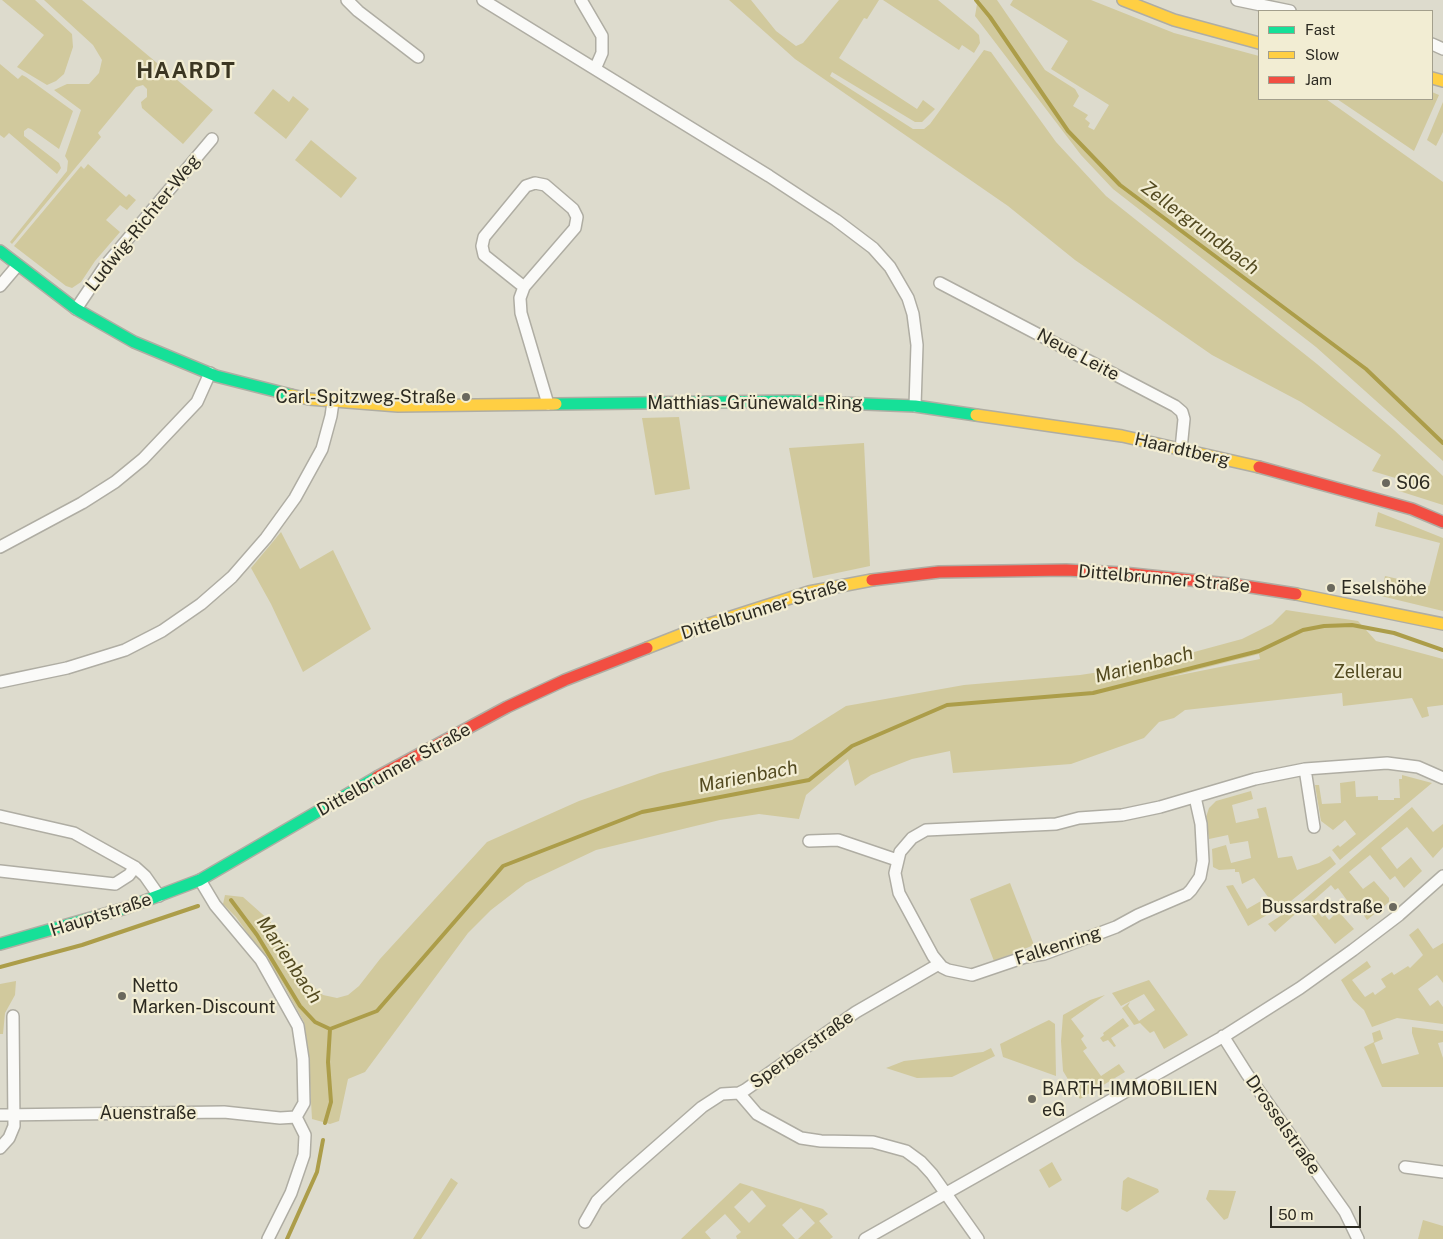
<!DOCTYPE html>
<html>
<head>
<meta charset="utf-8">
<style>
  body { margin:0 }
  #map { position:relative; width:1443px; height:1239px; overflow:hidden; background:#dddbcd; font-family:"Public Sans",sans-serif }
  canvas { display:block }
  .legend { position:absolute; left:1258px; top:10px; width:175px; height:90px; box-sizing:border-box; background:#f2edd3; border:1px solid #a39f8c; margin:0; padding:6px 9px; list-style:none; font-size:15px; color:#2c2a21 }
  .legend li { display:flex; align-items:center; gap:10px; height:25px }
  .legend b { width:25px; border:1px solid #a39f8c }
  .scale { position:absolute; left:1270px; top:1206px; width:91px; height:22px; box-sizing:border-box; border:2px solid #2c2a21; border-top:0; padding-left:6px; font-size:15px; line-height:18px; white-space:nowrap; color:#2c2a21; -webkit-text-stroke:4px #f2edd3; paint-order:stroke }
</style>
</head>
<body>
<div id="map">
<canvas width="1443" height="1239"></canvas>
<ul class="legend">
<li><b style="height:6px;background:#16e098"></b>Fast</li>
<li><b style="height:6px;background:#ffcf43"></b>Slow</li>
<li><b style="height:6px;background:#f24e42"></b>Jam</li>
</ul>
<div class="scale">50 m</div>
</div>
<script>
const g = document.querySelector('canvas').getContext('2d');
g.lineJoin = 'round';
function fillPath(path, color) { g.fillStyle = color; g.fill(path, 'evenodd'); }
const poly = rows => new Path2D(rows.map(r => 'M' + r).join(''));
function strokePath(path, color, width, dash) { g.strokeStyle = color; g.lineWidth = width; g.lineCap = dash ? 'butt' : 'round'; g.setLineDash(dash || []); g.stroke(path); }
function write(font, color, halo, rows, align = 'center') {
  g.font = font + ' "Public Sans",sans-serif'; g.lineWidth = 4.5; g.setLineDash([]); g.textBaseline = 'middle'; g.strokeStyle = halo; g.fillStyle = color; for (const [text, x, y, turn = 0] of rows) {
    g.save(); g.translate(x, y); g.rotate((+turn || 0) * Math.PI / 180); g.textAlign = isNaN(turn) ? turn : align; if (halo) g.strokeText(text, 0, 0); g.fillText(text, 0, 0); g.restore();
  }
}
fillPath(poly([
  [2,0,35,0,72,34,73,47,64,74,56,81,47,85,17,67,44,35],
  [44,0,82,0,213,110,183,144,142,108,141,102,147,97,147,89,143,85,136,87,98,133,101,137,12,244,10,242,67,171,68,161,65,156,81,110,54,90,67,84,89,84,99,73,102,60,93,45],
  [729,0,751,0,776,31,796,46,803,43,839,0,879,0,867,19,864,18,839,58,917,109,923,100,935,109,922,122,915,122,832,72,830,76,913,129,924,129,930,124,984,50,991,52,1056,142,1106,196,1317,364,1394,430,1443,476,1443,505,1399,491,1402,480,1372,471,1381,455,1301,402,1212,355,1075,260,1008,206,795,59],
  [883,0,938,0,973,29,979,35,980,43,974,53,962,45,959,50],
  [997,0,1045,70,1075,89,1079,96,1073,106,1088,115,1085,119,1090,123,1088,127,1094,130,1109,105,1051,69,1068,41,1010,5,1013,0,1091,0,1174,33,1259,56,1259,99,1326,99,1443,182,1443,461,1316,347,1113,189,1081,155,975,16,977,4,974,0],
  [0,64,18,79,22,75,26,77,73,111,59,149,31,129,28,128,24,131,24,136,59,163,61,168,57,174,9,133,4,138,0,135],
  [273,89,289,102,293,96,309,109,286,139,254,113],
  [1432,92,1439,95,1414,151,1337,99,1432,99],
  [1443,102,1443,132,1436,146,1427,140],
  [311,140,357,178,341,198,295,160],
  [88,164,126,197,129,194,136,200,127,210,120,205,106,220,120,232,95,261,81,282,72,288,66,286,14,246,81,166,84,169],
  [679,417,690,489,655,495,642,418],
  [864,443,870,566,813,578,789,448],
  [1378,512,1443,538,1443,611,1381,596,1385,576,1429,586,1440,543,1375,526],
  [281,532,300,569,333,550,371,629,303,672,271,604,251,568],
  [1286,610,1358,621,1376,641,1443,659,1443,705,1427,707,1429,716,1422,718,1412,698,1343,706,1342,693,1185,710,1174,718,1159,722,1144,738,1071,764,953,773,950,751,912,759,871,775,855,786,848,759,806,795,799,819,759,814,720,820,596,850,526,883,491,910,468,933,365,1072,348,1079,339,1121,330,1124,312,1119,308,1048,304,1022,283,984,236,917,223,904,225,895,243,897,270,921,304,978,323,995,337,998,348,995,359,986,380,959,487,842,579,801,660,773,792,740,846,706,964,685,1080,675,1146,665,1242,639,1272,624],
  [1259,654,1260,659,1165,678],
  [1402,775,1432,783,1340,860,1332,850,1338,845,1340,847,1356,834,1345,820,1333,830,1321,821,1315,785,1319,785,1322,804,1341,803,1340,783,1355,781,1356,797,1378,796,1378,800,1394,800,1394,798,1400,798,1399,779,1402,779],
  [1251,791,1253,799,1232,805,1236,823,1259,818,1257,809,1266,807,1278,858,1292,856,1297,870,1319,863,1330,856,1336,864,1291,901,1248,926,1226,886,1233,885,1247,909,1268,897,1254,878,1242,884,1239,872,1235,872,1235,869,1219,870,1213,867,1212,849,1226,845,1231,863,1251,858,1248,841,1230,844,1228,835,1209,839,1206,817,1209,808,1216,801],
  [1412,807,1433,832,1443,824,1443,847,1433,858,1407,827,1381,848,1397,869,1411,857,1422,871,1404,888,1395,876,1390,880,1370,855,1349,872,1363,889,1374,881,1389,898,1389,902,1367,920,1361,911,1357,914,1338,888,1335,890,1331,885,1313,901,1317,906,1314,908,1322,917,1325,915,1329,920,1338,911,1354,929,1335,944,1301,902],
  [1010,883,1034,945,994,961,970,899],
  [1297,905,1301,909,1275,932,1268,924],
  [1418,928,1433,949,1443,943,1443,983,1437,975,1418,989,1430,1006,1438,1000,1443,1007,1443,1024,1397,1018,1372,1027,1364,1010,1353,1000,1341,980,1367,961,1371,967,1352,980,1365,997,1373,992,1375,995,1386,987,1381,979,1392,972,1394,975,1408,966,1410,968,1423,955,1409,935],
  [1149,980,1188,1035,1164,1049,1154,1031,1150,1033,1140,1023,1134,1025,1122,1008,1130,1002,1128,1006,1139,1021,1155,1010,1144,994,1121,1006,1112,993],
  [16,981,15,995,5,1013,3,1034,0,1034,0,984],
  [1105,995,1071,1019,1084,1036,1081,1039,1087,1048,1083,1051,1101,1076,1119,1064,1125,1072,1080,1099,1063,1071,1061,1041,1063,1015,1090,1000],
  [1123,1018,1129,1026,1111,1038,1116,1046,1114,1047,1108,1040,1103,1042,1100,1038,1104,1035,1103,1033],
  [1049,1020,1055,1024,1056,1076,1003,1057,1000,1044],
  [1412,1027,1443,1031,1443,1042,1438,1043,1443,1058,1443,1087,1382,1087,1364,1047,1374,1042,1372,1033,1380,1030,1383,1039,1374,1043,1382,1064,1419,1054,1412,1033],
  [991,1048,995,1056,952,1077,917,1078,886,1068,904,1061,983,1052],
  [1052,1162,1062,1180,1049,1188,1039,1170],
  [1128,1177,1158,1189,1159,1192,1127,1212,1121,1209,1123,1181],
  [451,1178,458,1183,421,1239,413,1239],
  [740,1183,823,1209,828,1214,819,1221,833,1237,830,1239,798,1239,815,1223,801,1208,782,1225,795,1239,737,1239,736,1236,741,1232,725,1214,705,1232,711,1239,681,1239],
  [752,1190,766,1206,749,1223,734,1207],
  [1209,1190,1236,1191,1228,1218,1224,1220,1206,1199],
  [1423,1220,1443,1226,1443,1239,1418,1239]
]), '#d1c99d');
strokePath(poly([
  [976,0,990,17,1068,131,1120,185,1366,369,1443,443],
  [231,900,257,935,300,1006,315,1022,330,1029,377,1011,503,866,642,812,809,780,852,746,947,705,1093,693,1259,651,1303,630,1324,626,1352,625,1394,633,1443,650],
  [0,967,82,945,198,906],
  [325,1123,331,1102,328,1062,330,1029],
  [287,1239,317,1172,323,1140]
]), '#ac9d49', 4);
const street = poly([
  [347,0,358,11,418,57],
  [483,0,769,176,836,220,873,248,890,267,908,298,913,314,917,345,915,406],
  [581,0,602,36,602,53,595,69],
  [1237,0,1290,11],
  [1432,44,1443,49],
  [940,283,1175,406,1182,412,1184,419,1181,449],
  [0,286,17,266],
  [524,287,484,255,482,246,484,237,526,186,535,183,545,185,573,209,577,217,575,228,524,287,520,298,521,313,548,404],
  [76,309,105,266,212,139],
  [0,547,82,503,115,482,143,459,197,402,210,373],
  [0,682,67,668,125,650,162,631,201,604,232,577,266,538,295,498,322,449,331,416,333,402],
  [1305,769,1314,827],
  [1195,797,1201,824,1203,861,1200,877,1191,890,1187,894,1138,915,1116,927,1044,954,1025,957,972,975,948,970,942,967,933,956,899,893,895,873,900,852,912,838,926,830,1056,824,1079,818,1122,815,1160,807,1255,779,1305,769,1387,763,1418,767,1443,778],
  [0,816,74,833,135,867,145,876,159,896],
  [809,841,838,840,897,860],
  [0,871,115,884,129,875,135,867],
  [200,880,215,905,261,960,298,1026,303,1059,304,1103,296,1117],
  [1223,1036,1247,1074,1345,1212,1358,1239],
  [739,1093,757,1114,801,1138,821,1141,873,1142,906,1151,921,1162,932,1174,978,1239],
  [0,1115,224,1112,280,1118,296,1117],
  [0,1148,9,1138,14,1126,13,1016],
  [1405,1167,1443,1172],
  [585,1222,597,1201,621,1178,702,1107,722,1094,739,1093,745,1090,856,1012,939,964],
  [268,1239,291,1193,304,1155,305,1135,296,1117],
  [865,1239,1226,1035,1300,988,1353,950,1399,915,1443,876]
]);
const fast = poly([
  [0,251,76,309,134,342,216,376,291,395],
  [556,404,792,401,915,406,976,415],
  [0,944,126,908,200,880,377,777]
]);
const slow = poly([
  [1123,0,1174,20,1259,43],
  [1432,78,1443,81],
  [291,395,309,399,398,406,556,404],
  [976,415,1122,436,1259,467],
  [1296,594,1443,624],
  [647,648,703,626,809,592,872,580]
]);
const jam = poly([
  [1259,467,1412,509,1443,522],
  [872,580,939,572,1066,570,1123,573,1238,585,1296,594],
  [377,777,507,707,565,680,647,648]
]);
strokePath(street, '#afada3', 14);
strokePath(fast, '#afada3', 14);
strokePath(slow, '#afada3', 14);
strokePath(jam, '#afada3', 14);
strokePath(street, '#fafaf8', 11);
strokePath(fast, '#16e098', 11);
strokePath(slow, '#ffcf43', 11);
strokePath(jam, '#f24e42', 11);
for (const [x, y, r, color] of [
  [466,397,5,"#6a685d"],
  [1386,483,5,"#6a685d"],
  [1331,588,5,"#6a685d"],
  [1393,907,5,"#6a685d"],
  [122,996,5,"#6a685d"],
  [1032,1099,5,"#6a685d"]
]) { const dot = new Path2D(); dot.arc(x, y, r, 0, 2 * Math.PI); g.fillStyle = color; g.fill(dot); strokePath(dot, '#f2edd3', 2); }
write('18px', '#2c2a21', '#f2edd3', [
  ["Ludwig-Richter-Weg",143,223,-51],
  ["Neue Leite",1078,355,28],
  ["Matthias-Grünewald-Ring",755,403],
  ["Haardtberg",1182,450,13],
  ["Dittelbrunner Straße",1164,579,5],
  ["Dittelbrunner Straße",764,609,-17],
  ["Dittelbrunner Straße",394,770,-29],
  ["Hauptstraße",101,915,-18],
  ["Falkenring",1058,946,-18],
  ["Sperberstraße",802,1050,-35],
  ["Auenstraße",148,1113],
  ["Drosselstraße",1283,1125,55]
]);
write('18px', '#2c2a21', '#f2edd3', [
  ["Carl-Spitzweg-Straße",456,397,"right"],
  ["S06",1396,483],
  ["Eselshöhe",1341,588],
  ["Bussardstraße",1383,907,"right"],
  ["Netto",132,986],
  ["Marken-Discount",132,1007],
  ["BARTH-IMMOBILIEN",1042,1089],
  ["eG",1042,1110]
], 'left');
write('18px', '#524a20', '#f2edd3', [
  ["Zellerau",1368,672]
]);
write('italic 19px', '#534a20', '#f2edd3', [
  ["Zellergrundbach",1200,228,37],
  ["Marienbach",1144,665,-14],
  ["Marienbach",748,777,-11],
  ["Marienbach",289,960,56]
]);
g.letterSpacing = '1px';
write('bold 22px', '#3b3622', '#f2edd3', [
  ["HAARDT",186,71]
]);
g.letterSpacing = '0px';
</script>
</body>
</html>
